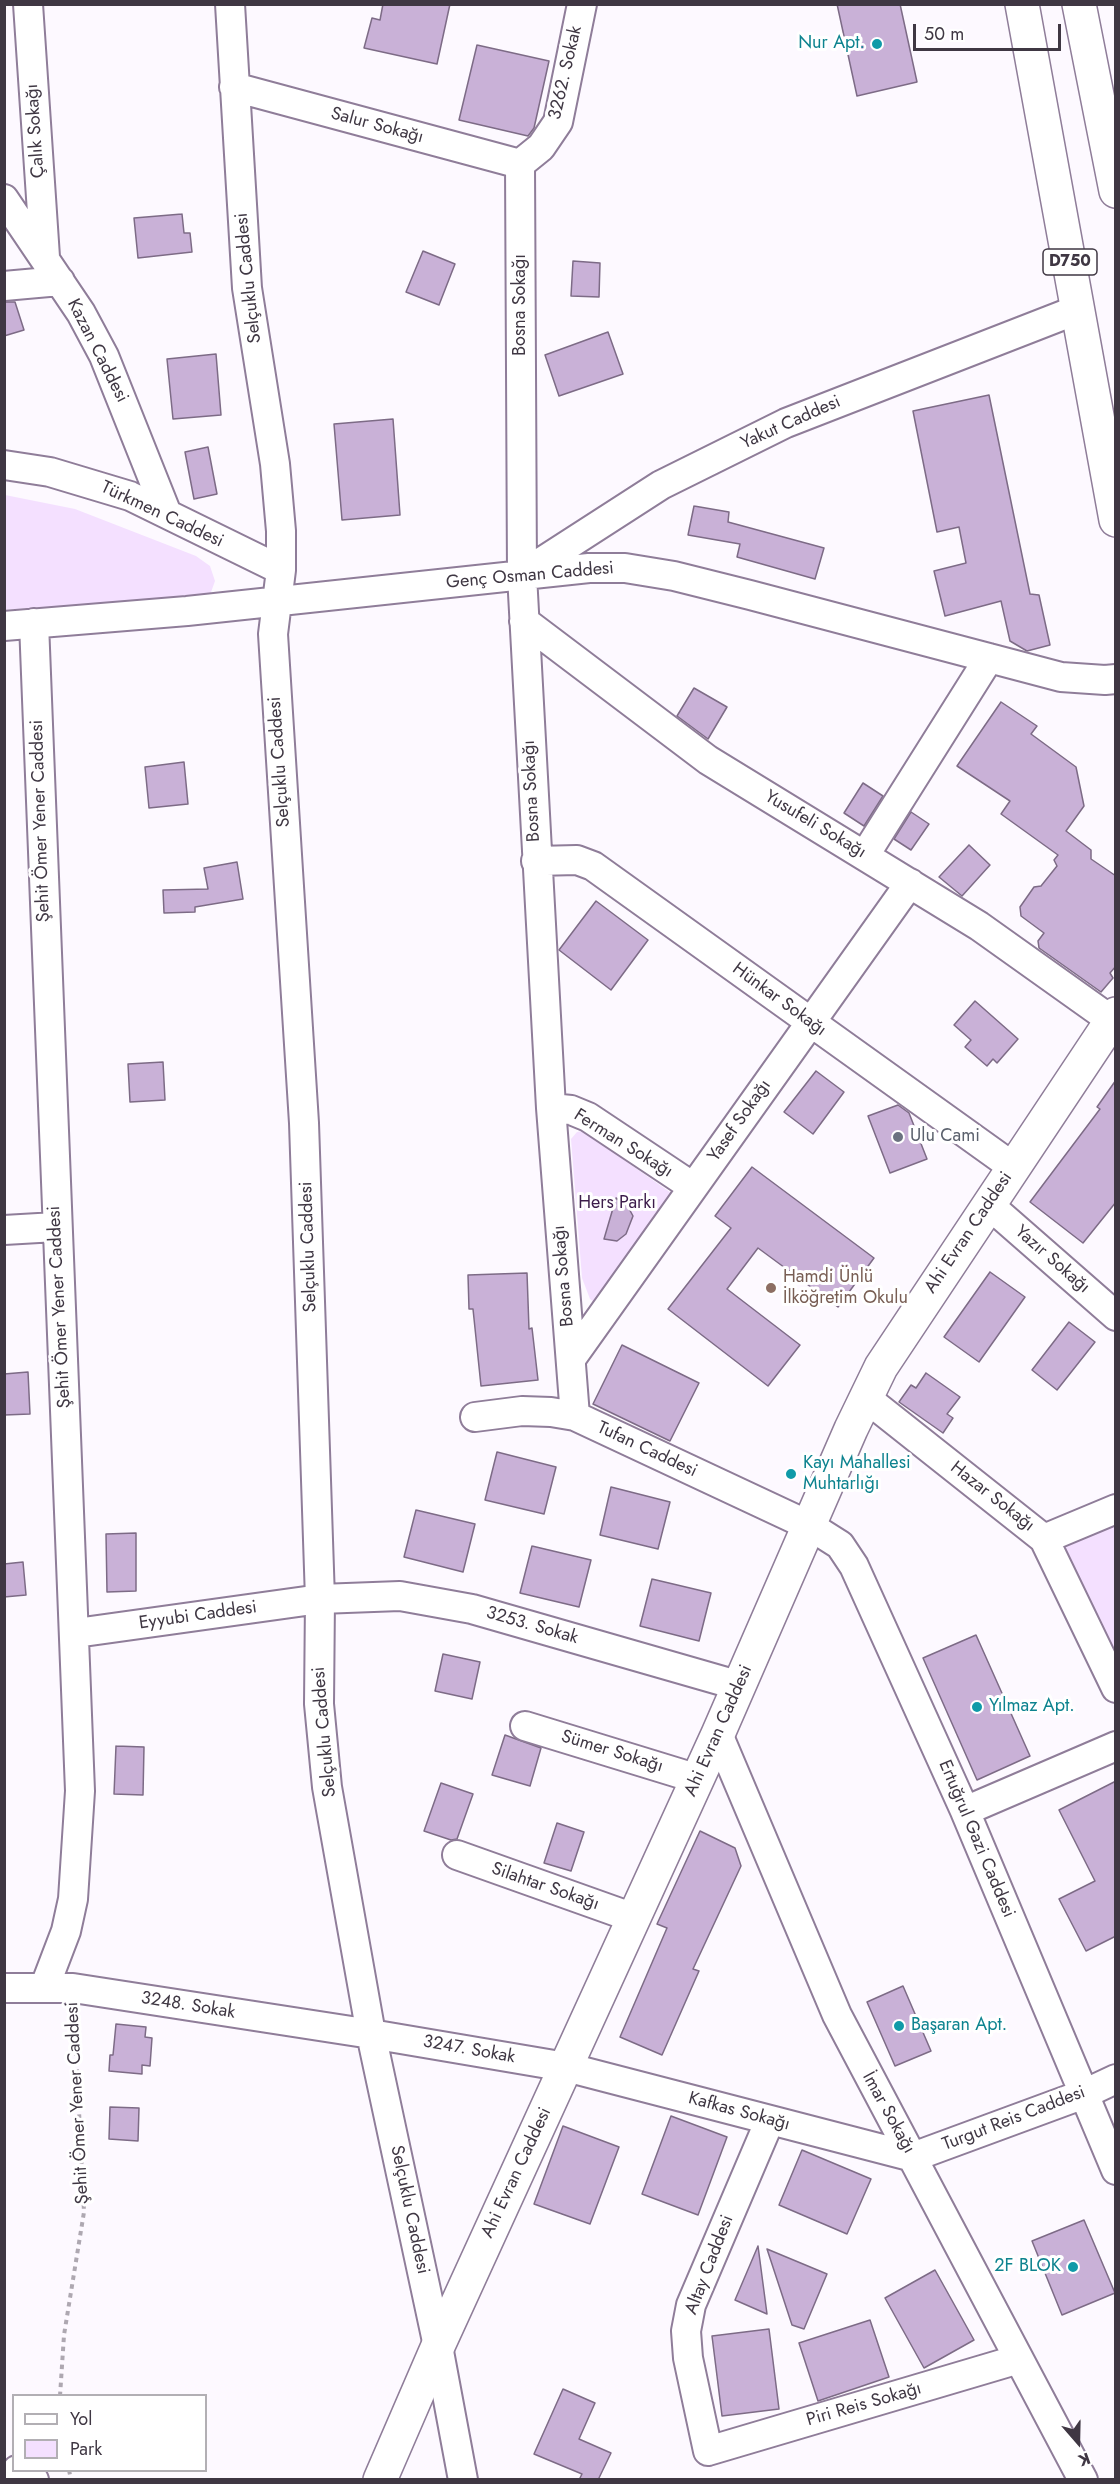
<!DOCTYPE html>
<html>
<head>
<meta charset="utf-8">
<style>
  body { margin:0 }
  #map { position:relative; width:1120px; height:2484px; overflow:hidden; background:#fdf9ff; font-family:Jost,sans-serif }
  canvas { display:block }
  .frame { position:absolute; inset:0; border:6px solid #3f3743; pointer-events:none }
  .legend { position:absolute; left:12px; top:2394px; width:195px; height:78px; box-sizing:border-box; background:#fff; border:2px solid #b2afb4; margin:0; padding:8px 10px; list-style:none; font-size:18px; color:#3f3743 }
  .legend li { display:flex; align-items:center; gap:12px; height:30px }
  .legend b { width:30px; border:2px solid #b2afb4 }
  .north { position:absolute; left:1048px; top:2412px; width:60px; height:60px; -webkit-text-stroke:4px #fff; paint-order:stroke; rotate:160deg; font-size:16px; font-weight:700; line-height:24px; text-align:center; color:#3f3743 }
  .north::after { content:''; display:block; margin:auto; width:21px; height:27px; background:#3f3743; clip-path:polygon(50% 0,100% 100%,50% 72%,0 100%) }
  .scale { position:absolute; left:913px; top:24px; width:148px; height:27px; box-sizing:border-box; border:3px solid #3f3743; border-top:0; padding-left:8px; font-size:18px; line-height:21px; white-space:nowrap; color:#3f3743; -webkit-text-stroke:4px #fff; paint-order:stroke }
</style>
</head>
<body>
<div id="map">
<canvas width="1120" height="2484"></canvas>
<div class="frame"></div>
<ul class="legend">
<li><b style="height:8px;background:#fff"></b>Yol</li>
<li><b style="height:16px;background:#f4e0ff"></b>Park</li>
</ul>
<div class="north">K</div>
<div class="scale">50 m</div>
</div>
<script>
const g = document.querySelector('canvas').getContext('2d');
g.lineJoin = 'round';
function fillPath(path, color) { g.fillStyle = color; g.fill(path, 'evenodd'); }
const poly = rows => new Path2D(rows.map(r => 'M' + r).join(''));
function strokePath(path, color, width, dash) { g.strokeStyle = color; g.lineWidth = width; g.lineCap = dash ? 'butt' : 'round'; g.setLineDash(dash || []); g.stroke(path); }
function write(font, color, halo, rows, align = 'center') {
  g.font = font + ' Jost,sans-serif'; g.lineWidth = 6; g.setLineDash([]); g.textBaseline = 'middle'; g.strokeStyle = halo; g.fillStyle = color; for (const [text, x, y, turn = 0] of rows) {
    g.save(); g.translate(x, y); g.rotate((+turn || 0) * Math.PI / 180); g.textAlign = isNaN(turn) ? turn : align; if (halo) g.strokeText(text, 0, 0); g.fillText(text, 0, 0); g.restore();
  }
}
fillPath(poly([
  [5,495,75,509,196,556,210,566,215,581,210,595,5,610],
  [583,1131,674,1195,597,1304,590,1299,582,1278,571,1139,577,1132],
  [1115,1525,1115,1662,1064,1547]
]), '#f4e0ff');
const building = poly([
  [383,4,450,4,437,64,364,48,372,18,380,20,383,4],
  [837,4,900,4,917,82,857,96,837,4],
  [477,45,549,61,534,128,528,136,459,120,477,45],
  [182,214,184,233,190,233,192,252,138,258,134,218,182,214],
  [423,251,455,264,439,305,406,292,423,251],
  [573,261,600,263,599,297,571,296,573,261],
  [4,302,15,302,24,330,4,336,4,302],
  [608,332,623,374,559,396,545,355,608,332],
  [216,354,221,415,173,419,167,359,216,354],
  [989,395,1030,594,1039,595,1050,645,1027,651,1010,641,1001,601,945,616,934,571,966,563,959,527,937,532,913,411,989,395],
  [393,419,400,515,342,520,334,424,393,419],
  [208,447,217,494,194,499,185,452,208,447],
  [694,506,729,512,728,522,824,548,815,579,737,557,740,544,688,535,694,506],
  [694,688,727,707,708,739,677,716,694,688],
  [1001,702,1037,726,1031,734,1076,767,1084,806,1066,831,1091,850,1091,859,1116,876,1116,966,1110,973,1113,978,1101,992,1039,948,1038,941,1044,933,1021,916,1020,907,1034,887,1041,886,1057,866,1054,860,1058,855,1001,814,1010,801,957,766,1001,702],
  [184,762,188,804,149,808,145,767,184,762],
  [863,783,883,796,864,826,844,813,863,783],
  [911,812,929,824,911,850,894,839,911,812],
  [969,845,990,865,962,896,939,877,969,845],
  [237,862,243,899,195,907,195,912,164,913,163,890,208,889,204,868,237,862],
  [596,901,648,940,611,990,559,950,596,901],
  [975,1001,1018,1039,997,1063,993,1059,987,1066,965,1047,971,1040,954,1025,975,1001],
  [163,1062,165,1100,130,1102,128,1064,163,1062],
  [816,1071,844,1092,813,1134,784,1112,816,1071],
  [1116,1080,1116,1202,1083,1243,1030,1202,1100,1109,1097,1107,1116,1080],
  [898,1105,909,1113,927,1159,890,1173,868,1116,898,1105],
  [752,1167,874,1258,838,1307,758,1248,727,1289,800,1345,768,1386,668,1309,731,1228,715,1216,752,1167],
  [616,1198,627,1205,633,1216,626,1234,617,1241,604,1239,616,1198],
  [990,1272,1025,1297,979,1362,944,1337,990,1272],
  [527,1273,529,1329,532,1328,538,1380,481,1386,473,1309,469,1309,468,1275,527,1273],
  [1069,1322,1095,1342,1057,1390,1032,1370,1069,1322],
  [622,1345,699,1383,670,1441,593,1404,622,1345],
  [28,1372,30,1414,4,1415,4,1374,28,1372],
  [926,1373,960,1397,947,1414,953,1418,943,1433,899,1402,911,1385,916,1388,926,1373],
  [497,1452,556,1467,544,1514,485,1500,497,1452],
  [611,1487,670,1502,658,1549,600,1535,611,1487],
  [416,1510,475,1524,463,1572,404,1557,416,1510],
  [136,1533,136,1591,107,1592,106,1534,136,1533],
  [532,1546,591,1560,579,1607,520,1593,532,1546],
  [23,1562,26,1595,4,1597,4,1564,23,1562],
  [652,1579,711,1593,699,1641,640,1626,652,1579],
  [976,1635,1030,1756,977,1780,923,1658,976,1635],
  [443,1654,480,1662,472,1699,435,1691,443,1654],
  [505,1735,541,1748,530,1786,492,1775,505,1735],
  [116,1746,144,1747,143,1795,114,1794,116,1746],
  [1116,1781,1116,1936,1086,1951,1059,1899,1095,1881,1059,1810,1116,1781],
  [441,1783,473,1794,457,1839,451,1840,424,1831,441,1783],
  [557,1823,584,1832,571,1871,544,1863,557,1823],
  [700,1831,735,1848,741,1866,693,1969,699,1971,662,2055,620,2037,667,1928,657,1924,700,1831],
  [903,1986,931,2051,895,2066,867,2002,903,1986],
  [116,2024,146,2027,145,2037,152,2038,150,2066,142,2065,142,2074,109,2071,110,2055,113,2055,116,2024],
  [110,2107,139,2108,138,2141,109,2139,110,2107],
  [671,2116,727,2137,698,2215,642,2194,671,2116],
  [563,2126,619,2147,590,2224,534,2204,563,2126],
  [802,2150,871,2179,847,2234,779,2205,802,2150],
  [1084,2220,1115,2293,1062,2315,1032,2241,1084,2220],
  [758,2246,767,2314,735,2300,758,2246],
  [767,2249,827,2274,804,2329,792,2325,767,2249],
  [935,2270,974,2340,924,2368,885,2298,935,2270],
  [870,2320,889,2377,818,2401,799,2343,870,2320],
  [769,2329,779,2409,722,2416,712,2336,769,2329],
  [563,2389,595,2403,579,2439,611,2453,598,2480,579,2480,582,2474,534,2454,563,2389]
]);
fillPath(building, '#c9b1d7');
strokePath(building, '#7d6b86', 1.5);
const minor = poly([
  [28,4,45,257],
  [230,4,247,288,275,464,281,531,281,570,273,634,304,1123,320,1599,319,1704,327,1787,371,2034,438,2346,463,2480],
  [234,87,520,164],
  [520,164,522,575,551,1108,575,1416],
  [520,164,541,147,558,122,582,4],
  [4,199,81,313,104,356,167,514],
  [4,286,60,281],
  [4,465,50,472,130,496,281,570],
  [526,572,661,485,786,423,1079,309],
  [524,621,708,760,979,926,1111,1020],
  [34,623,80,1791,73,1899,66,1931,45,1986],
  [4,626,187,611,589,568,625,568,674,576,750,595,1061,677,1105,680,1116,679],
  [865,855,989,658],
  [536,861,577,860,593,866,1013,1167],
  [551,1108,571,1110,588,1117,693,1187],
  [988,1204,1116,1316],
  [4,1230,56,1227],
  [571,1359,910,883],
  [866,1398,1044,1539,1116,1688],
  [475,1417,522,1411,551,1412,575,1416,810,1526,840,1545,854,1566,965,1811,1116,2170],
  [1044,1539,1116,1509],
  [76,1633,320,1599,400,1596,472,1609,740,1686],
  [525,1726,698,1779],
  [718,1734,837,2015,1083,2480],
  [965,1811,1116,1746],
  [457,1855,634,1918],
  [4,1988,73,1988,371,2034,566,2067,913,2157,1084,2094,1116,2079],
  [770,2120,691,2305,686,2331,688,2358,708,2451,1019,2359],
  [17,2470,34,2480]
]);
const major = poly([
  [380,2480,438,2346,718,1734,851,1429,881,1367,1116,1014]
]);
const highway = poly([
  [1022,4,1116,520],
  [1079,4,1116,191]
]);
strokePath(minor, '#8f7d99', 32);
strokePath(major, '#8f7d99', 36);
strokePath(highway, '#8f7d99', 36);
strokePath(poly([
  [60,2396,64,2335,84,2212,74,2010],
  [69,2470,71,2480]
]), '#aea8b1', 4, [4.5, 4.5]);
strokePath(minor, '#fff', 28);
strokePath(major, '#fff', 33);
strokePath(highway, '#fff', 33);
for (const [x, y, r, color] of [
  [877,44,6,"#0f9aa8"],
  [898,1137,6,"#6b7280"],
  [771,1288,6,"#8d6e63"],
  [791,1474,6,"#0f9aa8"],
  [977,1707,6,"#0f9aa8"],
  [899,2026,6,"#0f9aa8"],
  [1073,2267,6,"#0f9aa8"]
]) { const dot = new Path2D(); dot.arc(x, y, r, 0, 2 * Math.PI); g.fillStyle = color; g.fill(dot); strokePath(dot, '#fff', 2); }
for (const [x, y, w] of [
  [1070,262,54]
]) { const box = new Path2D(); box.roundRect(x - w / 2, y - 13, w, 26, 4.5); g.fillStyle = '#fff'; g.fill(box); strokePath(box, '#3f3743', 1.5); }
write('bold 16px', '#3f3743', null, [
  ["D750",1070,262]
]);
write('18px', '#0d838f', '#fff', [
  ["Nur Apt.",865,44,"right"],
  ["Kayı Mahallesi",803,1464],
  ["Muhtarlığı",803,1485],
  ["Yılmaz Apt.",989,1707],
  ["Başaran Apt.",911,2026],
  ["2F BLOK",1061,2267,"right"]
], 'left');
write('18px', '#3f3743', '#fff', [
  ["3262. Sokak",566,73,-77],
  ["Salur Sokağı",377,126,15],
  ["Çalık Sokağı",36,131,-94],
  ["Selçuklu Caddesi",249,278,-96],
  ["Bosna Sokağı",521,305,-90],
  ["Kazan Caddesi",97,351,63],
  ["Yakut Caddesi",791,423,-24],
  ["Türkmen Caddesi",162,515,25],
  ["Genç Osman Caddesi",530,576,-5],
  ["Selçuklu Caddesi",280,762,-94],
  ["Bosna Sokağı",532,791,-93],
  ["Şehit Ömer Yener Caddesi",41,821,-92],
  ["Yusufeli Sokağı",815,825,31],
  ["Hünkar Sokağı",779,1000,36],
  ["Yasef Sokağı",740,1121,-55],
  ["Ferman Sokağı",623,1144,32],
  ["Ahi Evran Caddesi",969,1233,-56],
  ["Selçuklu Caddesi",309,1247,-92],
  ["Yazır Sokağı",1052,1260,41],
  ["Bosna Sokağı",564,1276,-95],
  ["Şehit Ömer Yener Caddesi",60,1307,-93],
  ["Tufan Caddesi",647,1450,25],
  ["Hazar Sokağı",992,1497,38],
  ["Eyyubi Caddesi",198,1616,-8],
  ["3253. Sokak",532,1626,16],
  ["Ahi Evran Caddesi",719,1731,-66],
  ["Selçuklu Caddesi",325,1732,-95],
  ["Sümer Sokağı",612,1752,17],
  ["Ertuğrul Gazi Caddesi",976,1839,67],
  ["Silahtar Sokağı",545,1887,19],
  ["3248. Sokak",188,2006,9],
  ["3247. Sokak",469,2050,10],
  ["Şehit Ömer Yener Caddesi",78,2103,-93],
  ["Kafkas Sokağı",739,2112,15],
  ["İmar Sokağı",888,2113,61],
  ["Turgut Reis Caddesi",1014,2119,-21],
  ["Ahi Evran Caddesi",517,2173,-65],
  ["Selçuklu Caddesi",409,2210,78],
  ["Altay Caddesi",710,2265,-69],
  ["Piri Reis Sokağı",864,2405,-16]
]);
write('18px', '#5b616d', '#fff', [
  ["Ulu Cami",910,1137]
], 'left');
write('18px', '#3c1c4b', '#fff', [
  ["Hers Parkı",617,1204]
]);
write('18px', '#785e54', '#fff', [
  ["Hamdi Ünlü",783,1278],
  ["İlköğretim Okulu",783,1299]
], 'left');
</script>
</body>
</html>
